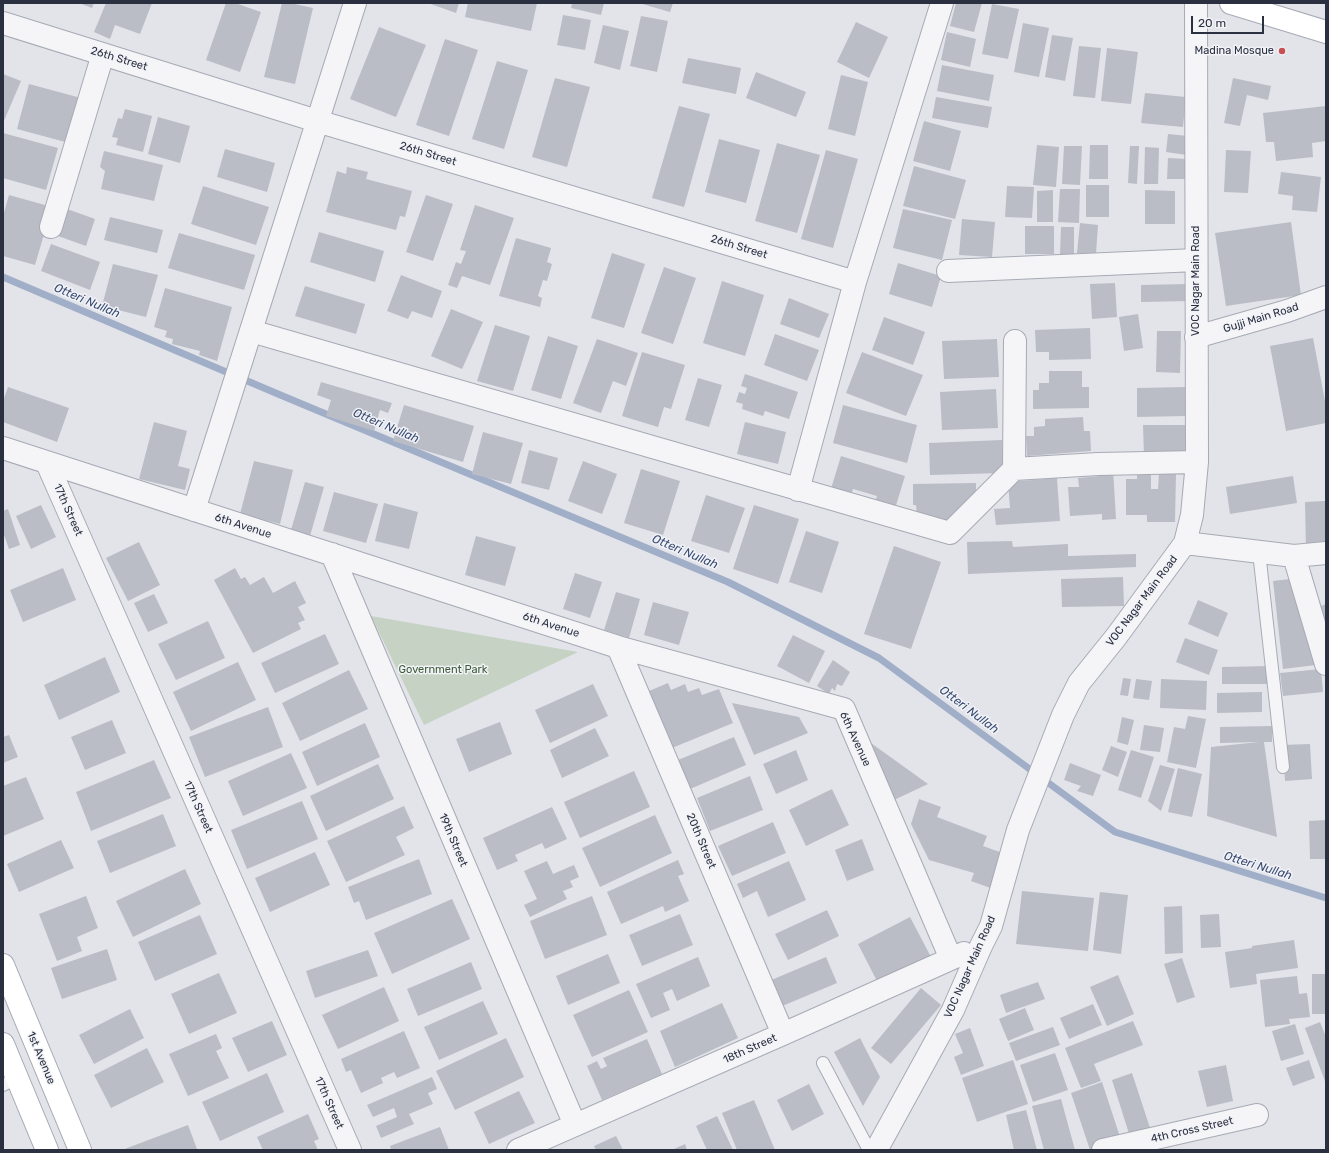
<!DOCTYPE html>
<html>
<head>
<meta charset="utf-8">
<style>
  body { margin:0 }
  #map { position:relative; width:1329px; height:1153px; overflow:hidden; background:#e2e4ea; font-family:Rubik,sans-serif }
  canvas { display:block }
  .frame { position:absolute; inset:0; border:4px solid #2b3041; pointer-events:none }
  .scale { position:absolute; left:1191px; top:16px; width:73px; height:18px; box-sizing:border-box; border:2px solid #2b3041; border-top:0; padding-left:5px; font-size:12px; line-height:14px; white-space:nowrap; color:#2b3041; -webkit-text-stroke:3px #f2f3f7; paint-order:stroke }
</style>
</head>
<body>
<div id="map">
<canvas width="1329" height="1153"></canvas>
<div class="frame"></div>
<div class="scale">20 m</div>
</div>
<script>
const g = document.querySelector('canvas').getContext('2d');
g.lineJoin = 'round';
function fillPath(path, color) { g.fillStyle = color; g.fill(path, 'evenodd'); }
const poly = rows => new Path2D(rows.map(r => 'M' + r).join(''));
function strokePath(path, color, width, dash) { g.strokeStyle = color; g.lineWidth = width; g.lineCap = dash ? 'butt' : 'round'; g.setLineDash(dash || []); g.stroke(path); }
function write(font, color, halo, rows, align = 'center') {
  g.font = font + ' Rubik,sans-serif'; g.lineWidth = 3; g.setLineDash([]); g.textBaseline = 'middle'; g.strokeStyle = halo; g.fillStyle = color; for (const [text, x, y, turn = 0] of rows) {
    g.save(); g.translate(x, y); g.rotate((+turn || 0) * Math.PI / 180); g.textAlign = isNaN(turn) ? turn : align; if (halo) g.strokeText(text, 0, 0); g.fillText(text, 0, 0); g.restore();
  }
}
fillPath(poly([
  [371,616,578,652,424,725]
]), '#c6d3c4');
strokePath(poly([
  [3,277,278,394,728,582,879,658,1115,832,1326,898]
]), '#a0aec7', 7);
fillPath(poly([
  [79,3,94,3,92,8],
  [106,3,152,3,140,34,115,25,110,39,94,32],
  [226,3,235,3,261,12,240,72,206,60],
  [282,3,290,3,313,8,295,84,264,77],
  [428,3,459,3,456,13],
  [468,3,537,3,531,31,465,17],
  [572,3,604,3,601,15,571,8],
  [639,3,673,3,670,12],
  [956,3,982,3,974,32,950,26],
  [992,4,1019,9,1008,59,982,54],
  [563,15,591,20,585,50,557,45],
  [641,16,668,21,657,72,630,66],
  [856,22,888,37,869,78,837,62],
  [1023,23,1049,28,1039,77,1014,72],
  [603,25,629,31,620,70,594,63],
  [379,27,426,45,396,117,350,99],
  [947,32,976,39,970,67,941,60],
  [1052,35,1073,38,1065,81,1045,77],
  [445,39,478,50,449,136,416,125],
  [1079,46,1101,48,1095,98,1073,96],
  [1107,48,1138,52,1131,104,1101,101],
  [688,58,741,68,736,94,682,83],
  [497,61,528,70,504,149,472,139],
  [942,65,994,75,989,101,937,91],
  [756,72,806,92,796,117,746,98],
  [3,74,21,81,3,123],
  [841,75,868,82,855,136,828,129],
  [555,78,590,87,567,167,532,157],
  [1233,78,1271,86,1268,100,1247,95,1240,126,1224,123],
  [29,84,81,98,69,143,17,129],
  [1145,93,1186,97,1183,127,1141,123],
  [936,97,992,107,988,128,932,118],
  [679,106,710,114,684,207,652,198],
  [1326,106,1326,141,1312,143,1313,157,1276,161,1274,142,1266,142,1263,113],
  [125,109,152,116,143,152,116,145,118,138,112,137,118,118,122,119],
  [158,117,190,126,180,163,148,154],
  [924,121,961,131,950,171,913,161],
  [3,133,58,148,46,190,3,178],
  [1168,134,1188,136,1187,155,1166,152],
  [719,139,760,150,746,203,705,192],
  [777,143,820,155,797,233,755,221],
  [1037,145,1059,147,1056,187,1033,185],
  [1090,145,1108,145,1108,179,1089,179],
  [1064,146,1082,146,1080,185,1062,184],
  [1130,146,1139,146,1137,184,1128,183],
  [1145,147,1159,148,1158,184,1144,184],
  [225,149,275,163,267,192,217,177],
  [826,150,858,159,833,248,801,239],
  [1226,150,1251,151,1248,193,1224,192],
  [104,151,163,165,154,201,101,189,105,171,100,167],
  [1168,158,1186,159,1185,179,1167,179],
  [914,166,966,180,955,219,903,206],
  [347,167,368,172,366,179,412,191,405,217,400,216,396,230,326,212,337,171,346,174],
  [1281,172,1321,177,1317,212,1292,210,1293,196,1278,194],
  [1086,185,1109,185,1109,217,1086,217],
  [203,186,269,207,256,245,191,224],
  [1007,186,1034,187,1032,218,1005,217],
  [1060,189,1080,189,1079,223,1058,222],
  [1053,190,1053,222,1037,222,1037,191],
  [1145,190,1175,191,1175,224,1145,224],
  [9,195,52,207,35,265,3,256,3,216],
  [426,195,453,204,433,261,406,252],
  [475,205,514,218,490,285,462,276,457,288,448,285,456,262,461,264,466,251,460,250],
  [67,209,95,219,86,246,58,236],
  [903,209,952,220,942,260,893,248],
  [110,217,163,230,157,253,104,240],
  [962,219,995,222,992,257,959,255],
  [1291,222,1301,295,1226,306,1215,233],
  [1080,223,1098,225,1096,254,1077,253],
  [1025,226,1054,226,1054,254,1025,254],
  [1061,227,1074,227,1074,255,1060,255],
  [319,232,384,251,375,282,310,262],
  [179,233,255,255,244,290,168,268],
  [516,238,551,248,547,262,552,264,547,281,543,280,538,296,542,298,540,307,499,296],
  [51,244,100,262,90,290,41,271],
  [612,253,645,264,624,328,591,318],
  [898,263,941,276,932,307,889,294],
  [113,264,158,275,146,317,102,306],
  [664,267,696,278,673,344,641,333],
  [401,275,442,291,432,318,412,311,408,319,387,311],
  [722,281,764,295,745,356,703,343],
  [1115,283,1117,317,1092,319,1090,284],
  [1189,284,1189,301,1141,302,1141,285],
  [305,286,365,304,356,334,295,316],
  [165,288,232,307,217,361,199,355,200,351,172,344,173,339,165,337,167,331,154,327],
  [789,298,829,314,819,338,780,324],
  [451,309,483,322,462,369,431,356],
  [1138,314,1143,348,1124,351,1119,317],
  [884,317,925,332,913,365,872,350],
  [495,325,530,336,513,391,477,381],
  [1090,328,1091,359,1049,360,1049,352,1036,352,1035,330],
  [1157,331,1181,331,1180,373,1156,372],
  [775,334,819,350,807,381,764,365],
  [548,336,578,346,561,399,531,390],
  [1313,338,1326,406,1326,423,1286,431,1270,346],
  [597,339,638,353,626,386,613,381,601,413,573,403],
  [997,339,999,377,944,379,942,341],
  [642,352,685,365,671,409,664,407,658,427,622,416],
  [862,352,923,375,906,416,846,393],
  [1049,371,1082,371,1082,387,1089,387,1089,408,1033,409,1033,390,1039,390,1039,383,1049,383],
  [745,374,798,392,789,419,765,411,763,416,742,409,743,404,736,402,739,392,745,394,747,388,741,386],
  [698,378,722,385,709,427,685,420],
  [321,382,392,403,388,413,380,410,374,431,326,416,331,400,317,395],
  [8,387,69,408,57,442,3,422,3,401],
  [1187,387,1187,416,1137,417,1137,388],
  [996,389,998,428,942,430,940,392],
  [404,405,474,426,463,462,393,441],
  [843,405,917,425,907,463,833,443],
  [1083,417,1084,431,1090,431,1091,451,1027,456,1026,436,1034,436,1034,427,1045,426,1045,419],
  [154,422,187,431,178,466,190,469,185,490,139,479],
  [745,422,786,432,778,464,737,454],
  [1143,425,1186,425,1186,456,1144,456],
  [483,432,523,443,511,484,472,474],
  [1002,440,1003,473,930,475,929,443],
  [529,450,558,458,549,490,521,483],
  [841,456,905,476,894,512,874,506,877,496,853,489,850,498,830,492],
  [254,461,293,470,280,524,240,514],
  [583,461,617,474,602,514,568,501],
  [641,469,680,481,663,535,624,523],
  [1113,469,1116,519,1102,520,1102,514,1070,516,1068,487,1079,487,1078,478,1100,476,1100,470],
  [1137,472,1151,472,1151,489,1158,489,1159,473,1176,473,1175,522,1147,522,1147,515,1126,515,1126,479,1137,479],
  [1293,476,1297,503,1230,514,1226,487],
  [1057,478,1060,521,996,525,994,509,1010,508,1008,482],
  [305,482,324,487,310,536,291,530],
  [976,483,976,497,968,498,968,511,957,511,956,523,935,523,934,516,917,516,916,505,913,505,913,484],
  [334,492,378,504,366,543,323,531],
  [706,495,745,508,729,553,691,541],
  [1325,501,1326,550,1306,550,1305,502],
  [384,503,418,512,409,549,375,541],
  [41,505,56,537,31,549,16,516],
  [754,505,799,519,778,584,733,569],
  [8,509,20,545,9,549,3,532,3,511],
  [806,531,839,542,822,593,789,582],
  [476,536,516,547,505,586,465,575],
  [1012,541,1013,547,1068,544,1068,556,1136,554,1136,567,968,574,967,542],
  [139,542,160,585,128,601,106,558],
  [894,546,941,562,911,649,864,634],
  [63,568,76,600,23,622,10,590],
  [235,568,241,579,245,577,250,585,264,577,273,593,295,581,306,603,298,607,305,620,298,623,301,629,253,653,214,580],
  [575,573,602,582,590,618,563,609],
  [1123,577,1124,606,1062,607,1061,579],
  [1298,578,1316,665,1283,669,1273,581],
  [616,592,640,599,629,638,604,630],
  [154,594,168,623,148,632,134,603],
  [1198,600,1228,613,1218,637,1188,624],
  [653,602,689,612,679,645,644,635],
  [1326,604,1326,634,1315,608],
  [208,621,225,658,176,680,158,644],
  [325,634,339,664,275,693,261,663],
  [793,635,825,651,809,683,777,666],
  [1185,638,1218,650,1209,675,1176,662],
  [105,657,120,692,59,720,44,685],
  [833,660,850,672,842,686,837,684,835,691,832,688,829,694,817,686],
  [238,662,256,700,191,731,173,692],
  [1271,666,1271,684,1222,684,1222,667],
  [1321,669,1323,692,1283,696,1280,673],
  [349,670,368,709,300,741,282,703],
  [1123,678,1131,679,1128,696,1120,695],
  [1136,679,1152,681,1149,700,1133,698],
  [1161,679,1207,681,1206,710,1160,708],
  [668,683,671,690,685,684,688,692,699,688,702,695,719,689,733,723,672,748,649,691],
  [593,684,608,716,550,743,535,710],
  [1262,692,1262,712,1217,713,1217,693],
  [732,703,799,717,808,733,754,755],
  [268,707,283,747,205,777,189,737],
  [1188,716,1206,719,1196,768,1167,762,1174,727,1185,729],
  [1122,717,1134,720,1128,745,1117,742],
  [112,720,126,753,85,770,71,737],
  [500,722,512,754,469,772,456,739],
  [365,723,380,757,317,786,302,752],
  [1144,725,1164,728,1160,752,1140,750],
  [1272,726,1272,742,1264,742,1277,837,1207,816,1211,747,1259,742,1220,743,1220,727],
  [595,728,609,756,562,778,550,750],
  [9,735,18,757,3,763,3,737],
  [734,737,746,765,690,789,678,760],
  [864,738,928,784,894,800],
  [1310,744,1312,779,1285,781,1283,745],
  [1111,746,1127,752,1118,777,1102,770],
  [796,750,808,780,776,794,763,764],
  [1131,750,1154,757,1141,798,1118,790],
  [291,753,307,788,243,816,228,781],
  [154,760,171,798,91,831,76,792],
  [1070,763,1101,775,1093,796,1077,791,1081,786,1064,780],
  [378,764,394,799,326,831,310,796],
  [1160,765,1175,769,1161,811,1148,801],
  [1178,768,1202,774,1192,817,1168,812],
  [634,771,650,807,580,838,564,802],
  [750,776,763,810,710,831,697,798],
  [26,777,44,819,3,836,3,786],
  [832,789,849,825,806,846,789,810],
  [919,799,941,807,937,817,987,836,983,846,1008,855,996,890,971,881,974,873,929,860,911,824],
  [302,801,318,839,247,869,231,830],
  [404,806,414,828,396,837,405,855,346,882,327,841],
  [552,807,567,839,545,849,542,843,515,855,518,861,497,870,483,838],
  [163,814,176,846,110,873,97,841],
  [655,815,672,853,600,887,582,848],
  [1326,820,1326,859,1310,859,1309,821],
  [773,822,786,853,732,876,718,846],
  [862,839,874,870,847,881,835,850],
  [61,840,74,868,19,892,7,864],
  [315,852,330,885,270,912,255,878],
  [419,859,432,894,366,920,359,901,354,903,348,887],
  [678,860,684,874,678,876,689,901,665,912,663,906,621,924,607,892],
  [547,861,553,874,574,865,579,877,570,881,573,887,563,891,567,899,530,917,524,905,537,899,524,871],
  [789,861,806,900,768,917,757,891,743,898,737,884],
  [185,869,201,904,133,937,116,901],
  [1022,891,1094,898,1088,951,1016,944],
  [1100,892,1128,895,1121,954,1093,950],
  [86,896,98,928,77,937,82,951,57,961,39,914],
  [592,896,607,935,545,959,530,921],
  [452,899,470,939,392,974,374,933],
  [1182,906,1183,953,1165,954,1164,907],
  [827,910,839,936,788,960,775,934],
  [680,914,693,945,642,966,629,935],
  [1219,914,1221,947,1201,948,1200,915],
  [200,915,217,954,155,981,138,942],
  [910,917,931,957,879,985,858,944],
  [1294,940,1298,968,1256,974,1257,984,1230,988,1225,952,1252,948,1252,946],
  [107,949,117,980,62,999,51,968],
  [368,950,378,976,315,998,306,971],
  [608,954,620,983,568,1005,556,976],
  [698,957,710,986,677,1001,672,989,663,993,670,1010,651,1018,636,984],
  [826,957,837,983,780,1007,769,981],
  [1182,958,1195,997,1177,1003,1164,964],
  [471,962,482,989,418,1016,407,989],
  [219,973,237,1013,189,1034,171,994],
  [1312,974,1326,974,1326,1014,1312,1014],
  [1118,975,1134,1014,1107,1026,1090,987],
  [1297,976,1299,994,1307,993,1310,1017,1289,1019,1290,1024,1265,1027,1260,980],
  [1038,982,1045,999,1006,1013,1000,995],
  [384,987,399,1021,338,1049,322,1015],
  [921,988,941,1005,891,1064,871,1048],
  [629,990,648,1032,592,1057,573,1015],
  [483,1001,498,1034,439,1060,424,1027],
  [722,1003,738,1038,675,1067,660,1031],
  [1093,1004,1102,1025,1069,1039,1060,1018],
  [1025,1008,1034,1030,1008,1041,999,1019],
  [130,1009,144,1038,94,1064,79,1035],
  [272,1021,287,1055,248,1072,232,1038],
  [1133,1021,1143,1045,1094,1064,1101,1081,1081,1088,1065,1048],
  [1320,1022,1326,1037,1326,1084,1305,1028],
  [1295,1024,1304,1054,1281,1061,1272,1031],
  [1053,1027,1060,1045,1016,1061,1009,1043],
  [970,1028,984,1066,961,1075,954,1057,963,1053,955,1034],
  [404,1031,420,1068,397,1078,394,1072,381,1078,383,1083,361,1093,351,1070,346,1072,341,1059],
  [216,1034,222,1048,216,1051,229,1078,188,1096,169,1054],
  [506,1038,524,1077,455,1110,436,1071],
  [860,1038,880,1077,863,1106,834,1052],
  [647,1039,662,1074,602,1100,587,1066,597,1061,601,1069,607,1066,603,1058],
  [147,1048,164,1082,111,1108,94,1075],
  [1055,1053,1068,1090,1033,1102,1020,1065],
  [1013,1060,1028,1104,977,1122,962,1078],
  [1309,1060,1315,1078,1293,1086,1286,1068],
  [1226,1065,1233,1101,1207,1107,1198,1071],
  [267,1073,284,1112,220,1141,202,1102],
  [1132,1073,1152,1134,1131,1140,1112,1080],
  [432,1077,437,1089,428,1093,433,1104,409,1114,414,1124,381,1138,376,1126,397,1117,394,1108,373,1117,367,1105],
  [1102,1082,1121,1140,1090,1150,1071,1093],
  [809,1084,824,1114,792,1131,777,1100],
  [519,1091,535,1123,489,1144,474,1112],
  [1061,1099,1075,1150,1044,1150,1032,1106],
  [754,1100,775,1150,737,1150,722,1113],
  [1026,1110,1037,1150,1014,1150,1006,1115],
  [308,1114,319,1139,314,1141,318,1150,263,1150,257,1137],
  [717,1116,733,1150,707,1150,696,1126],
  [188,1125,197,1149,195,1150,122,1150],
  [440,1127,449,1150,391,1150,390,1146],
  [616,1136,623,1150,596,1150,594,1146],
  [685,1144,687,1150,672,1150]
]), '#babdc6');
const lane = poly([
  [1259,552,1283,767],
  [823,1063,869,1150],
  [3,1085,17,1078]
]);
const street = poly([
  [3,23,317,121,855,282],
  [51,227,103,54],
  [948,271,1196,260],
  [251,331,950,533,1014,469,1098,464,1197,462],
  [1196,337,1287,311,1326,297],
  [3,448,618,647,844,709,951,959],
  [47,463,350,1150],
  [1014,469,1015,341],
  [798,490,855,282,942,3],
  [194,510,355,3],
  [1185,543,1294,556,1326,553],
  [332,554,575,1125],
  [1294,556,1326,664],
  [618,647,783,1034],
  [518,1150,783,1034,964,953],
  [878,1150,879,1145,953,1010,981,946,991,926,1018,830,1063,715,1079,683,1116,637,1185,543,1192,515,1197,462,1196,3],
  [1103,1150,1257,1115]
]);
const secondary = poly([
  [1231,3,1326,32],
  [3,965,80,1150],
  [3,1044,47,1150]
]);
strokePath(lane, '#a7aab4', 14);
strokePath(street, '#a7aab4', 24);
strokePath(secondary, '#a7aab4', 24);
strokePath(lane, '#f5f5f8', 12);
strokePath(street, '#f5f5f8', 22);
strokePath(secondary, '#fff', 22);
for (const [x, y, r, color] of [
  [1282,51,4,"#c65053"]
]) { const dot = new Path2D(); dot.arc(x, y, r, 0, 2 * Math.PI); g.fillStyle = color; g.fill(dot); strokePath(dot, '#f2f3f7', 1.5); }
write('11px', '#2b3041', '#f2f3f7', [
  ["Madina Mosque",1274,51]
], 'right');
write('11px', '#2b3041', '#f2f3f7', [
  ["26th Street",119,59,17],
  ["26th Street",428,154,17],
  ["26th Street",739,247,17],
  ["VOC Nagar Main Road",1196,281,-90],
  ["Gujji Main Road",1261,318,-17],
  ["17th Street",68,510,66],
  ["6th Avenue",243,526,18],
  ["VOC Nagar Main Road",1142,601,-53],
  ["6th Avenue",551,625,18],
  ["6th Avenue",855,739,65],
  ["17th Street",198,807,66],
  ["19th Street",453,840,67],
  ["20th Street",701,841,67],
  ["VOC Nagar Main Road",970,967,-66],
  ["18th Street",750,1049,-24],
  ["1st Avenue",41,1058,67],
  ["17th Street",329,1103,66],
  ["4th Cross Street",1192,1130,-13]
]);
write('11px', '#3c5b39', '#f2f3f7', [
  ["Government Park",443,670]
]);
write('italic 12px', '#384b72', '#f2f3f7', [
  ["Otteri Nullah",87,301,23],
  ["Otteri Nullah",386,426,23],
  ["Otteri Nullah",685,552,23],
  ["Otteri Nullah",969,710,37],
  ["Otteri Nullah",1258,866,17]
]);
</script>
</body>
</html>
